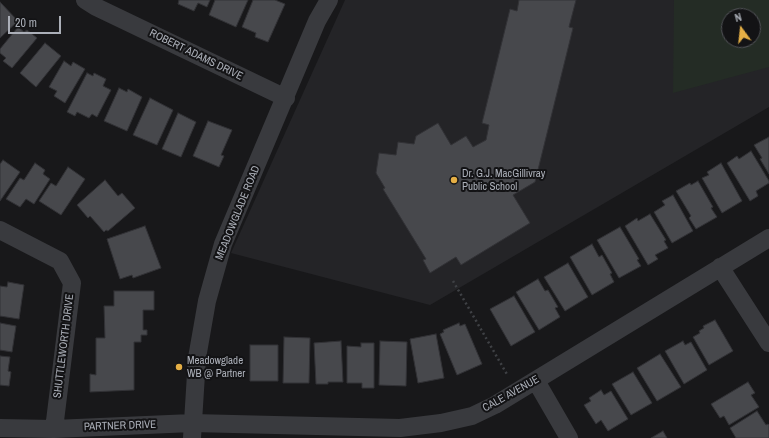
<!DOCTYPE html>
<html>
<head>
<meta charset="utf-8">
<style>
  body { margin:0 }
  #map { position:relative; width:769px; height:438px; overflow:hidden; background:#18181a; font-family:"Archivo Narrow",sans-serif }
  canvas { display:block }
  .north { position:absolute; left:721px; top:8px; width:40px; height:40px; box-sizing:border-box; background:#131315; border:1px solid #505156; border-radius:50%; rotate:345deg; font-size:11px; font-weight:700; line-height:16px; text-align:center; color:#abafb8 }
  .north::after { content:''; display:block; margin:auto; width:14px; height:18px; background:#e5af45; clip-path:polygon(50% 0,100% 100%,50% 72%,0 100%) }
  .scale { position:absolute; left:8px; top:16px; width:53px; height:18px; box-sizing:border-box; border:2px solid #abafb8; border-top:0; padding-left:5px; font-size:12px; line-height:14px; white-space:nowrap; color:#abafb8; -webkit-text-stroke:3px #131315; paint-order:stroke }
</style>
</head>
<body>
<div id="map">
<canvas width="769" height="438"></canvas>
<div class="north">N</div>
<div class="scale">20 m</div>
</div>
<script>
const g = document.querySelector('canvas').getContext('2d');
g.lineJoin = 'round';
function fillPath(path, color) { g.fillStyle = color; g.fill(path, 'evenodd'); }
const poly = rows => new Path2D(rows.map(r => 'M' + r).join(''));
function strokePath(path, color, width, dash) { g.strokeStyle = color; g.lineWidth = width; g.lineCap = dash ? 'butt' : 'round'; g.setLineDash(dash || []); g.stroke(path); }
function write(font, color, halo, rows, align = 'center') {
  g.font = font + ' "Archivo Narrow",sans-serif'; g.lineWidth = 4; g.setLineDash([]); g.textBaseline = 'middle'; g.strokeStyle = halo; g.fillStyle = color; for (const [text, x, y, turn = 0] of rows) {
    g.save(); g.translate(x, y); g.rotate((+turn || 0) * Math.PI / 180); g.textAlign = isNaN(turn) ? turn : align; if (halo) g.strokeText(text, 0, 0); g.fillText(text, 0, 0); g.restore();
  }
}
fillPath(poly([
  [345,0,769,0,769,107,430,305,231,253],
  [729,16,753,16,753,40,729,40]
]), '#242427');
fillPath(poly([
  [674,0,769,0,769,67,673,93],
  [729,16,753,16,753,40,729,40]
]), '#242c25');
const building = poly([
  [179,0,210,0,207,7,198,3,194,11,178,4,179,0],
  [215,0,248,0,236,27,209,15,215,0],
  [253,0,275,0,285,4,268,42,255,37,256,33,242,27,253,0],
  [519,0,576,0,569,27,573,28,535,182,513,195,530,223,461,265,456,257,430,273,423,260,426,259,383,189,385,188,376,173,379,153,396,155,398,142,414,144,416,136,438,123,451,145,466,136,473,147,486,140,489,125,482,123,510,9,517,11,519,0],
  [0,2,18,21,0,38,0,2],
  [18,27,24,32,27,30,37,38,12,68,3,61,6,58,0,53,0,49,18,27],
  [45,43,61,56,36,87,20,73,45,43],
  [64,61,71,66,73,62,85,69,65,103,54,96,57,91,49,87,64,61],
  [87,73,93,76,94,73,106,79,103,86,111,90,97,117,92,114,89,118,77,112,75,116,67,112,87,73],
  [119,88,127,92,128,89,142,97,127,131,104,121,119,88],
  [150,98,173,110,157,145,133,135,150,98],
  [178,113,196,122,181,157,162,149,178,113],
  [208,121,232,130,221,155,224,156,219,167,193,156,208,121],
  [769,137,769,174,760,159,762,158,754,145,769,137],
  [751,151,769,181,769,183,756,191,758,196,750,201,727,163,737,156,739,159,751,151],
  [3,160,20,172,0,201,0,164,3,160],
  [35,163,45,170,43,174,50,179,34,204,26,199,20,207,6,199,20,178,24,180,35,163],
  [721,163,742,201,722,213,702,178,709,175,707,172,721,163],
  [68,167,85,179,61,215,39,201,51,183,56,186,68,167],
  [105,180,118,196,122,193,135,208,108,231,106,230,104,232,90,216,88,218,77,205,105,180],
  [698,181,713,207,711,208,717,217,696,229,689,218,691,216,676,191,690,183,691,185,698,181],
  [673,195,693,231,672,243,654,212,665,205,662,201,673,195],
  [650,214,666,240,664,241,668,248,655,255,658,259,648,265,625,226,637,218,638,221,650,214],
  [145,226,161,268,133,278,132,275,120,279,107,239,145,226],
  [620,227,639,259,637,260,641,266,619,278,597,240,620,227],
  [592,244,599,257,602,255,612,273,610,274,614,282,592,295,570,257,592,244],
  [568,263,588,297,565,311,544,277,568,263],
  [538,279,545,291,548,290,558,307,555,308,560,317,539,330,516,292,538,279],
  [8,282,24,285,19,319,0,316,0,286,7,287,8,282],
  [114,291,154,291,154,310,143,310,143,330,147,330,147,335,141,335,141,342,134,342,134,390,90,392,90,374,96,375,96,338,105,338,104,306,114,306,114,291],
  [514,296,535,332,511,346,490,309,514,296],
  [715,320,733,351,709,365,693,337,700,333,699,331,704,328,703,326,715,320],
  [0,323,16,326,12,352,0,350,0,323],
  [459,323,460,326,465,324,482,364,457,375,440,334,444,332,443,330,459,323],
  [436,334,444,378,418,383,410,339,436,334],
  [284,337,310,338,309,383,283,383,284,337],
  [341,341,343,382,328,382,328,384,316,384,314,343,341,341],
  [380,341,407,342,406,386,379,385,380,341],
  [683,341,685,345,691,342,707,370,684,384,665,351,683,341],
  [361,343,374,343,374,388,362,388,362,383,347,383,347,346,361,347,361,343],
  [250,345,278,345,278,381,250,381,250,345],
  [660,354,681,387,657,401,637,368,660,354],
  [0,356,10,357,8,371,11,372,9,386,0,385,0,356],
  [633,372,652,403,631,415,612,384,633,372],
  [748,382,755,393,751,395,759,407,729,425,724,416,720,418,711,404,748,382],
  [601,390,604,395,611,391,628,419,608,431,601,420,596,424,584,405,591,401,589,398,601,390],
  [757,411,766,425,768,424,769,425,769,438,736,438,730,428,757,411],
  [663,431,667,438,651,438,663,431]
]);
fillPath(building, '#47484c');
strokePath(building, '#323236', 1);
strokePath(poly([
  [453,281,508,376]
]), '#3f4145', 2.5, [2, 3]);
strokePath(poly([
  [85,0,96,7,286,98],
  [0,230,60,261,72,283,54,429],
  [720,267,769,343],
  [536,381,569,438],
  [0,428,54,429,192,423,400,428,441,423,472,416,495,405,769,238],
  [192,438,197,358,207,301,223,244,317,21,329,0]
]), '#393a3e', 18);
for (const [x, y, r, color] of [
  [454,180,4,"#e5af45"],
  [179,367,4,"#e5af45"]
]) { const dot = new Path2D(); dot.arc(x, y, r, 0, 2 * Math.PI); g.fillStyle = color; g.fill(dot); strokePath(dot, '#131315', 1.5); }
write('11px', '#abafb8', '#131315', [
  ["ROBERT ADAMS DRIVE",196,55,26],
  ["MEADOWGLADE ROAD",238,213,-68],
  ["SHUTTLEWORTH DRIVE",64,346,-83],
  ["CALE AVENUE",511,394,-29],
  ["PARTNER DRIVE",120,426,-2]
]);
write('11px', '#abafb8', '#131315', [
  ["Dr. G.J. MacGillivray",462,174],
  ["Public School",462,187],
  ["Meadowglade",187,361],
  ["WB @ Partner",187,374]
], 'left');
</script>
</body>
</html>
